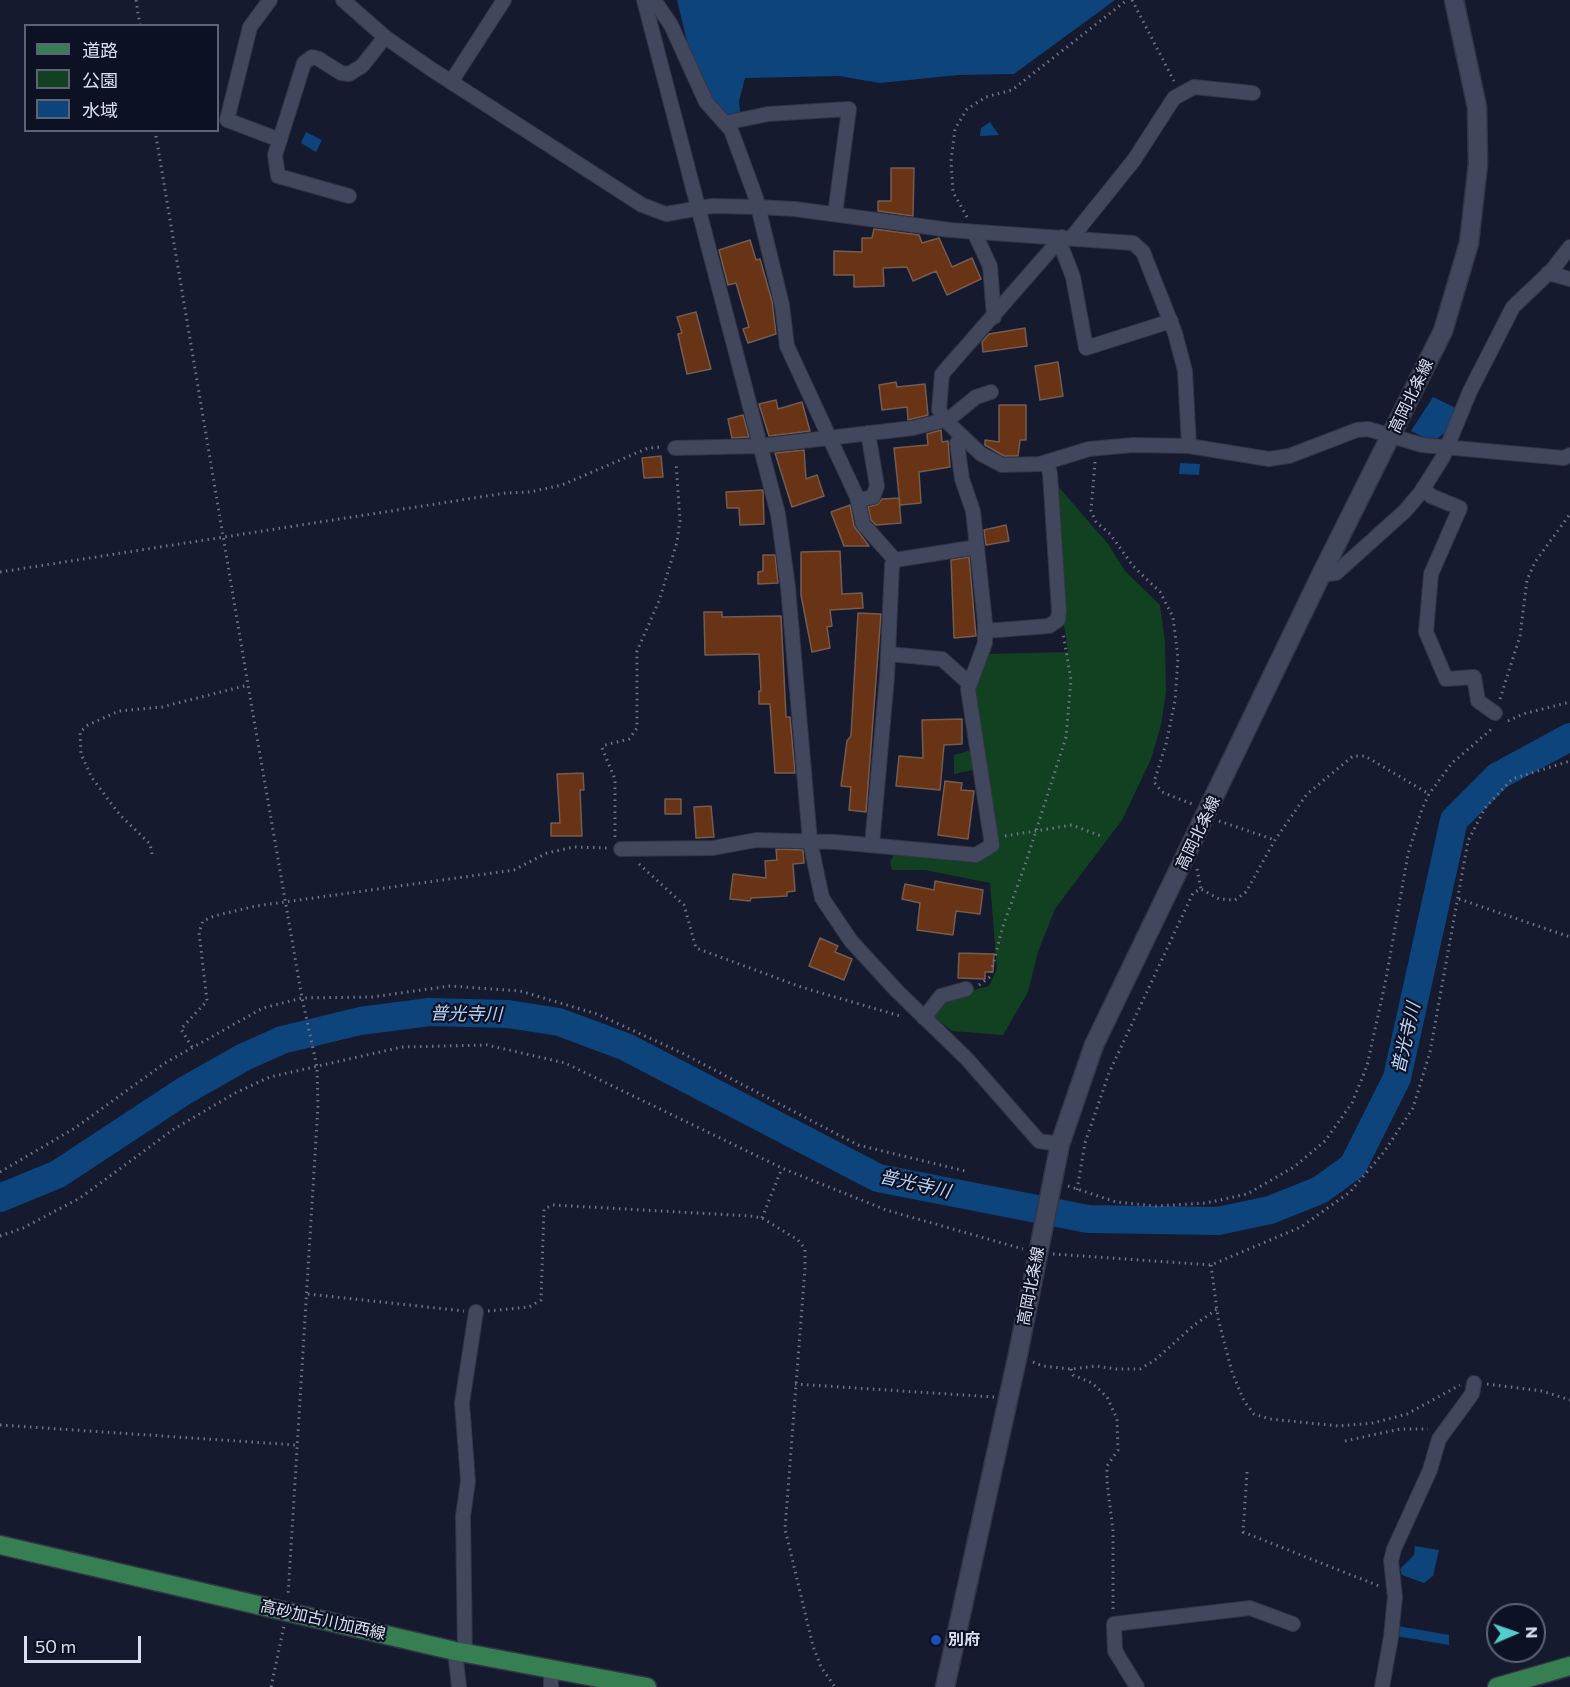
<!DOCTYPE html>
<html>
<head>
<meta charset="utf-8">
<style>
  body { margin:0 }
  #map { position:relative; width:1570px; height:1687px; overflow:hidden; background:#151a2e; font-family:Commissioner,"Noto Sans JP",sans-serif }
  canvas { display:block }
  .legend { position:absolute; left:24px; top:24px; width:195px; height:108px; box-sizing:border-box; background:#0d1124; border:2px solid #5f6475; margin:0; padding:8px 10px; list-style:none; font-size:18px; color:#dbe0ee }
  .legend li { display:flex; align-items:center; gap:12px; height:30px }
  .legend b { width:30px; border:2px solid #5f6475 }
  .north { position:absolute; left:1486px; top:1603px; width:60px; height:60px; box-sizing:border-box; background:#0d1124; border:2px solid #5f6475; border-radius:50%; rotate:88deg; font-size:16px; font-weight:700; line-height:24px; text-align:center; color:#dbe0ee }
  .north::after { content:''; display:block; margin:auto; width:21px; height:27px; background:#53cdcb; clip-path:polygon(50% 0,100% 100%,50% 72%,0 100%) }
  .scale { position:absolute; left:24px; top:1636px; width:117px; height:27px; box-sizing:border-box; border:3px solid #dbe0ee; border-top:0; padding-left:8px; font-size:18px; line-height:21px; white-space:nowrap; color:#dbe0ee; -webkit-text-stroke:4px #0d1124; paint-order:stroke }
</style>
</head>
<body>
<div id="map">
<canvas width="1570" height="1687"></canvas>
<ul class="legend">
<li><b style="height:8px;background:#357f53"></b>道路</li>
<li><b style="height:16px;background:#114121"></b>公園</li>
<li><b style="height:16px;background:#0c447b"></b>水域</li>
</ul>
<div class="north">N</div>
<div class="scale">50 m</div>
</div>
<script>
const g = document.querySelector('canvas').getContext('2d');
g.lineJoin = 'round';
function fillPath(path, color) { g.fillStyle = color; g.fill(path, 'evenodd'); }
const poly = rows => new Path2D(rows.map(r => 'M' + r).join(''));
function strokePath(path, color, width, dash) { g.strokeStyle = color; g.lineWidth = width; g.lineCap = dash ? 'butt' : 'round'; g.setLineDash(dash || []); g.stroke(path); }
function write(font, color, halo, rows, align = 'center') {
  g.font = font + ' Commissioner,"Noto Sans JP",sans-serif'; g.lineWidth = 4.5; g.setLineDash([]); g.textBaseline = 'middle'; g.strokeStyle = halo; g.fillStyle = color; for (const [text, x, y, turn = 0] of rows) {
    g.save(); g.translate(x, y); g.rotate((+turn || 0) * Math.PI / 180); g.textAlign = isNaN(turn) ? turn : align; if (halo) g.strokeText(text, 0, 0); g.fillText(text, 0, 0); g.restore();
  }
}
fillPath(poly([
  [1057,485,1108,544,1125,571,1160,605,1165,642,1166,692,1161,725,1151,759,1122,820,1055,909,1038,952,1028,992,1003,1035,952,1031,933,1016,942,998,989,986,997,969,990,883,925,870,892,870,890,862,895,853,994,849,982,768,954,774,954,755,979,748,971,688,987,654,1068,652,1063,618]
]), '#114121');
fillPath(poly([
  [677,0,1115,0,1014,74,958,75,880,83,839,76,745,78,739,101,740,112,727,115,707,93,690,54],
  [990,122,999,135,980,136,981,128],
  [306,132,322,140,316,152,301,143],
  [1433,397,1456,408,1455,411,1445,433,1438,438,1425,438,1411,431],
  [1180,463,1200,464,1199,475,1179,474],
  [1415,1546,1439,1550,1433,1576,1424,1583,1402,1575,1400,1569,1414,1555],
  [1398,1626,1449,1635,1449,1645,1396,1636]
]), '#0c447b');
strokePath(poly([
  [0,1198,58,1174,184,1091,244,1057,282,1040,360,1021,429,1012,508,1014,559,1022,626,1047,878,1178,1088,1219,1218,1221,1270,1210,1320,1190,1353,1166,1397,1078,1454,820,1498,776,1570,737]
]), '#0c447b', 28);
const building = poly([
  [891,168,914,168,913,216,878,211,878,201,891,201,891,168],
  [874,229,919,235,922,243,939,238,952,267,972,258,981,279,947,295,936,271,913,281,907,267,883,268,884,286,854,287,854,275,834,275,834,251,862,252,862,238,872,238,874,229],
  [750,240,756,260,760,259,772,301,776,334,748,343,743,329,749,327,736,283,728,285,719,250,750,240],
  [696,312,711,369,687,374,678,334,682,333,677,317,696,312],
  [1025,328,1027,346,983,352,982,342,989,334,1025,328],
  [1058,362,1063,396,1040,400,1035,366,1058,362],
  [896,382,897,387,925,384,928,415,908,420,907,407,882,410,879,385,896,382],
  [776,400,778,409,802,402,810,431,769,436,759,404,776,400],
  [999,405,1026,405,1026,440,1020,440,1018,456,1004,456,985,445,985,440,999,442,999,405],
  [743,415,749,437,732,438,728,419,743,415],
  [941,430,942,442,948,441,950,467,919,472,921,503,900,505,894,448,928,445,927,434,941,430],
  [804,450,806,479,817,475,824,496,792,507,775,453,804,450],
  [661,456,663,477,644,478,642,458,661,456],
  [763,490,764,524,740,525,739,508,727,508,726,492,763,490],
  [899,498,901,523,876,525,871,520,868,507,878,504,882,499,899,498],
  [850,505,854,526,869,546,844,546,831,512,850,505],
  [1006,525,1009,541,986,545,984,530,1006,525],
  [840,551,842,594,862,593,863,608,830,610,832,626,827,627,830,648,812,652,801,595,801,552,840,551],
  [763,555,775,555,778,583,758,584,758,572,763,571,763,555],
  [969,557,976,636,954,638,951,560,969,557],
  [704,612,722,612,722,617,781,616,786,717,790,717,795,773,775,773,770,704,759,704,759,691,761,691,759,654,705,655,704,612],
  [858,613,881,614,866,812,849,810,851,787,841,786,847,741,851,736,858,613],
  [962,719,962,744,944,745,940,790,896,786,899,756,923,758,922,720,962,719],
  [583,773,584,790,580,790,582,836,551,836,551,823,560,823,557,774,583,773],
  [945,781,962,783,961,790,974,791,968,839,938,835,945,781],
  [665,799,681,799,681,814,665,814,665,799],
  [711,806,714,837,696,838,694,807,711,806],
  [776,849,803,850,804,863,793,864,795,891,787,892,787,896,751,898,750,901,730,899,733,874,766,878,765,861,777,860,776,849],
  [935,881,983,890,980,914,956,911,953,935,917,930,920,903,902,899,905,884,934,890,935,881],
  [820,938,838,946,835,952,852,959,844,980,809,966,820,938],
  [959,953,994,954,993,972,985,972,985,979,958,978,959,953]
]);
fillPath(building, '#693415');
strokePath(building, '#755c4f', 1.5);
const street = poly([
  [270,0,250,27,227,120,280,140],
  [343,0,385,37,431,69,642,205,666,214,712,206,757,207,795,209,950,230,1133,243,1143,252,1175,333,1185,371,1189,446],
  [644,0,778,514,788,587,810,841,822,898,851,941,897,991,967,1059,1039,1141,1060,1144],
  [654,0,671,25,706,102,731,130,756,198,782,305,787,346,857,497,863,524,895,560],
  [451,82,504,0],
  [725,123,768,114,849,109,835,214],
  [349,196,278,176,275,155,304,63,312,57,319,59,341,73,349,74,362,66,385,37],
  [974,232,990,266,994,317],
  [1062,237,942,374,939,410,945,420,981,454,1002,465,1040,464,1089,449,1133,445,1189,446,1269,459,1289,456,1357,430,1368,429,1422,445,1564,458,1570,455],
  [1072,237,1134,160,1174,98,1194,87,1253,93],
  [1056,244,1063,251,1073,277,1086,348,1171,321],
  [1548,273,1570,279],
  [675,448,760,446,913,428,949,419,976,397,991,392],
  [1423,488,1431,496,1460,508,1431,574,1426,632,1446,679,1474,677,1478,701,1495,713],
  [858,500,873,497,877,486,868,433],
  [1321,575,1336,573,1405,511,1421,492,1443,457,1470,391,1513,307,1553,269,1570,247],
  [985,631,1049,626,1058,620,1059,611,1050,474,1047,462],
  [888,654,942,659,970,684],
  [872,845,887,677,892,565,895,560,977,547],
  [621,849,713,848,756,840,836,842,976,855,992,845,968,689,985,643,985,622,973,511,962,479,957,443,961,438],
  [924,1018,941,996,966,989],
  [455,1651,459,1687],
  [465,1653,463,1516,468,1481,462,1403,476,1312],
  [551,1671,551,1687],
  [1137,1687,1115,1651,1114,1624,1250,1608,1293,1624],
  [1382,1687,1391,1637,1395,1597,1391,1561,1394,1549,1430,1470,1439,1439,1472,1394,1474,1383]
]);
const secondary = poly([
  [945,1687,1018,1354,1060,1144,1094,1045,1321,575,1443,331,1469,243,1478,164,1477,107,1454,0]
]);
const primary = poly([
  [0,1545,455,1651,647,1687],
  [1497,1687,1570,1666]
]);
strokePath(street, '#333545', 16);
strokePath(secondary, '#333545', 21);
strokePath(primary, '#333545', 21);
strokePath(poly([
  [136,0,140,26],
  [1132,0,1174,81],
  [155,130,248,685,302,998,317,1067,318,1106,288,1596],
  [967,217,953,192,951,161,955,129,967,109,986,97,1012,90,1127,0],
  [1095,462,1091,511,1096,522,1110,534,1133,566,1160,592,1173,617,1178,658,1175,701,1166,744,1154,782,1162,792,1192,804],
  [0,572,506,493,530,492,562,485,648,448,662,447],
  [1500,699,1520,636,1527,580,1535,562,1570,514],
  [1508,721,1523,714,1570,702],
  [1219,821,1275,840],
  [1005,836,1072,825,1101,836],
  [615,837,615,779,602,748,605,745,629,739,637,728,637,651,659,601,677,542,680,521,676,462],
  [152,854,150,844,120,815,92,778,81,754,80,732,88,725,119,711,162,707,248,685],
  [639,864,684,905,696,948,801,987,900,1016],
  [1197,869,1201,889],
  [1459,899,1570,937],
  [979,985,990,977,1002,929,1026,862,1066,737,1071,680,1063,633],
  [192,1047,181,1029,207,1001,199,932,203,921,214,916,256,906,514,870,547,853,574,847,608,848],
  [0,1172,75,1128,165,1063,263,1008,302,998,372,997,450,986,520,991,597,1014,680,1052,858,1145,965,1171],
  [1068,1186,1116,1202,1156,1206,1206,1203,1247,1194,1294,1167,1325,1141,1352,1103,1367,1066,1386,979,1408,854,1422,809,1429,794,1452,763,1494,727],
  [1077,1190,1085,1143,1109,1073,1193,893,1201,889,1219,899,1235,900,1246,892,1275,840,1307,794,1353,756,1365,756,1429,794],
  [762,1218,782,1168],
  [0,1236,23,1228,80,1198,174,1129,237,1092,270,1077,402,1047,487,1045,565,1063,784,1169,886,1210,1023,1249],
  [1053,1254,1211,1265,1301,1227,1350,1192,1384,1152,1413,1108,1430,1052,1468,841,1485,808,1512,779,1570,761],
  [1211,1265,1218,1318,1232,1372,1244,1401,1254,1414,1270,1419,1339,1426,1373,1423,1407,1414,1460,1385],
  [308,1294,464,1311],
  [488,1311,529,1307,541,1300,544,1209,553,1205,751,1216,762,1218,798,1240,805,1249,805,1268,785,1529,813,1646,821,1667,835,1687],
  [1033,1362,1043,1366,1071,1369,1096,1366,1116,1369,1140,1369,1155,1360,1193,1326,1217,1309],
  [1071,1369,1073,1375,1092,1383,1107,1397,1117,1419,1118,1450,1107,1466,1107,1481,1113,1531,1113,1609],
  [795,1384,994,1397],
  [1487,1384,1542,1391,1570,1400],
  [0,1425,296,1445],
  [1345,1441,1400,1429,1428,1429],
  [1247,1472,1243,1532,1379,1586],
  [271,1687,284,1626]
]), '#707586', 3, [1.5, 4.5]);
strokePath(street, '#41485e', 14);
strokePath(secondary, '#41485e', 18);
strokePath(primary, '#357f53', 18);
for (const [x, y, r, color] of [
  [936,1640,6,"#1a4fb4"]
]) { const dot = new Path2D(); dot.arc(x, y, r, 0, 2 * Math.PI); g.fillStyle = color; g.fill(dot); strokePath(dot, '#0d1124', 2); }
write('16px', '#dbe0ee', '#0d1124', [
  ["高岡北条線",1411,396,-64],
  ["高岡北条線",1198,833,-64],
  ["高岡北条線",1031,1286,-79],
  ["高砂加古川加西線",323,1620,13]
]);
write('bold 16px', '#dbe0ee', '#0d1124', [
  ["別府",948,1640]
], 'left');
write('italic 18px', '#b7d3f4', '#0d1124', [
  ["普光寺川",466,1014,1],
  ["普光寺川",1406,1038,-77],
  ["普光寺川",915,1184,13]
]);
</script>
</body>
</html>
